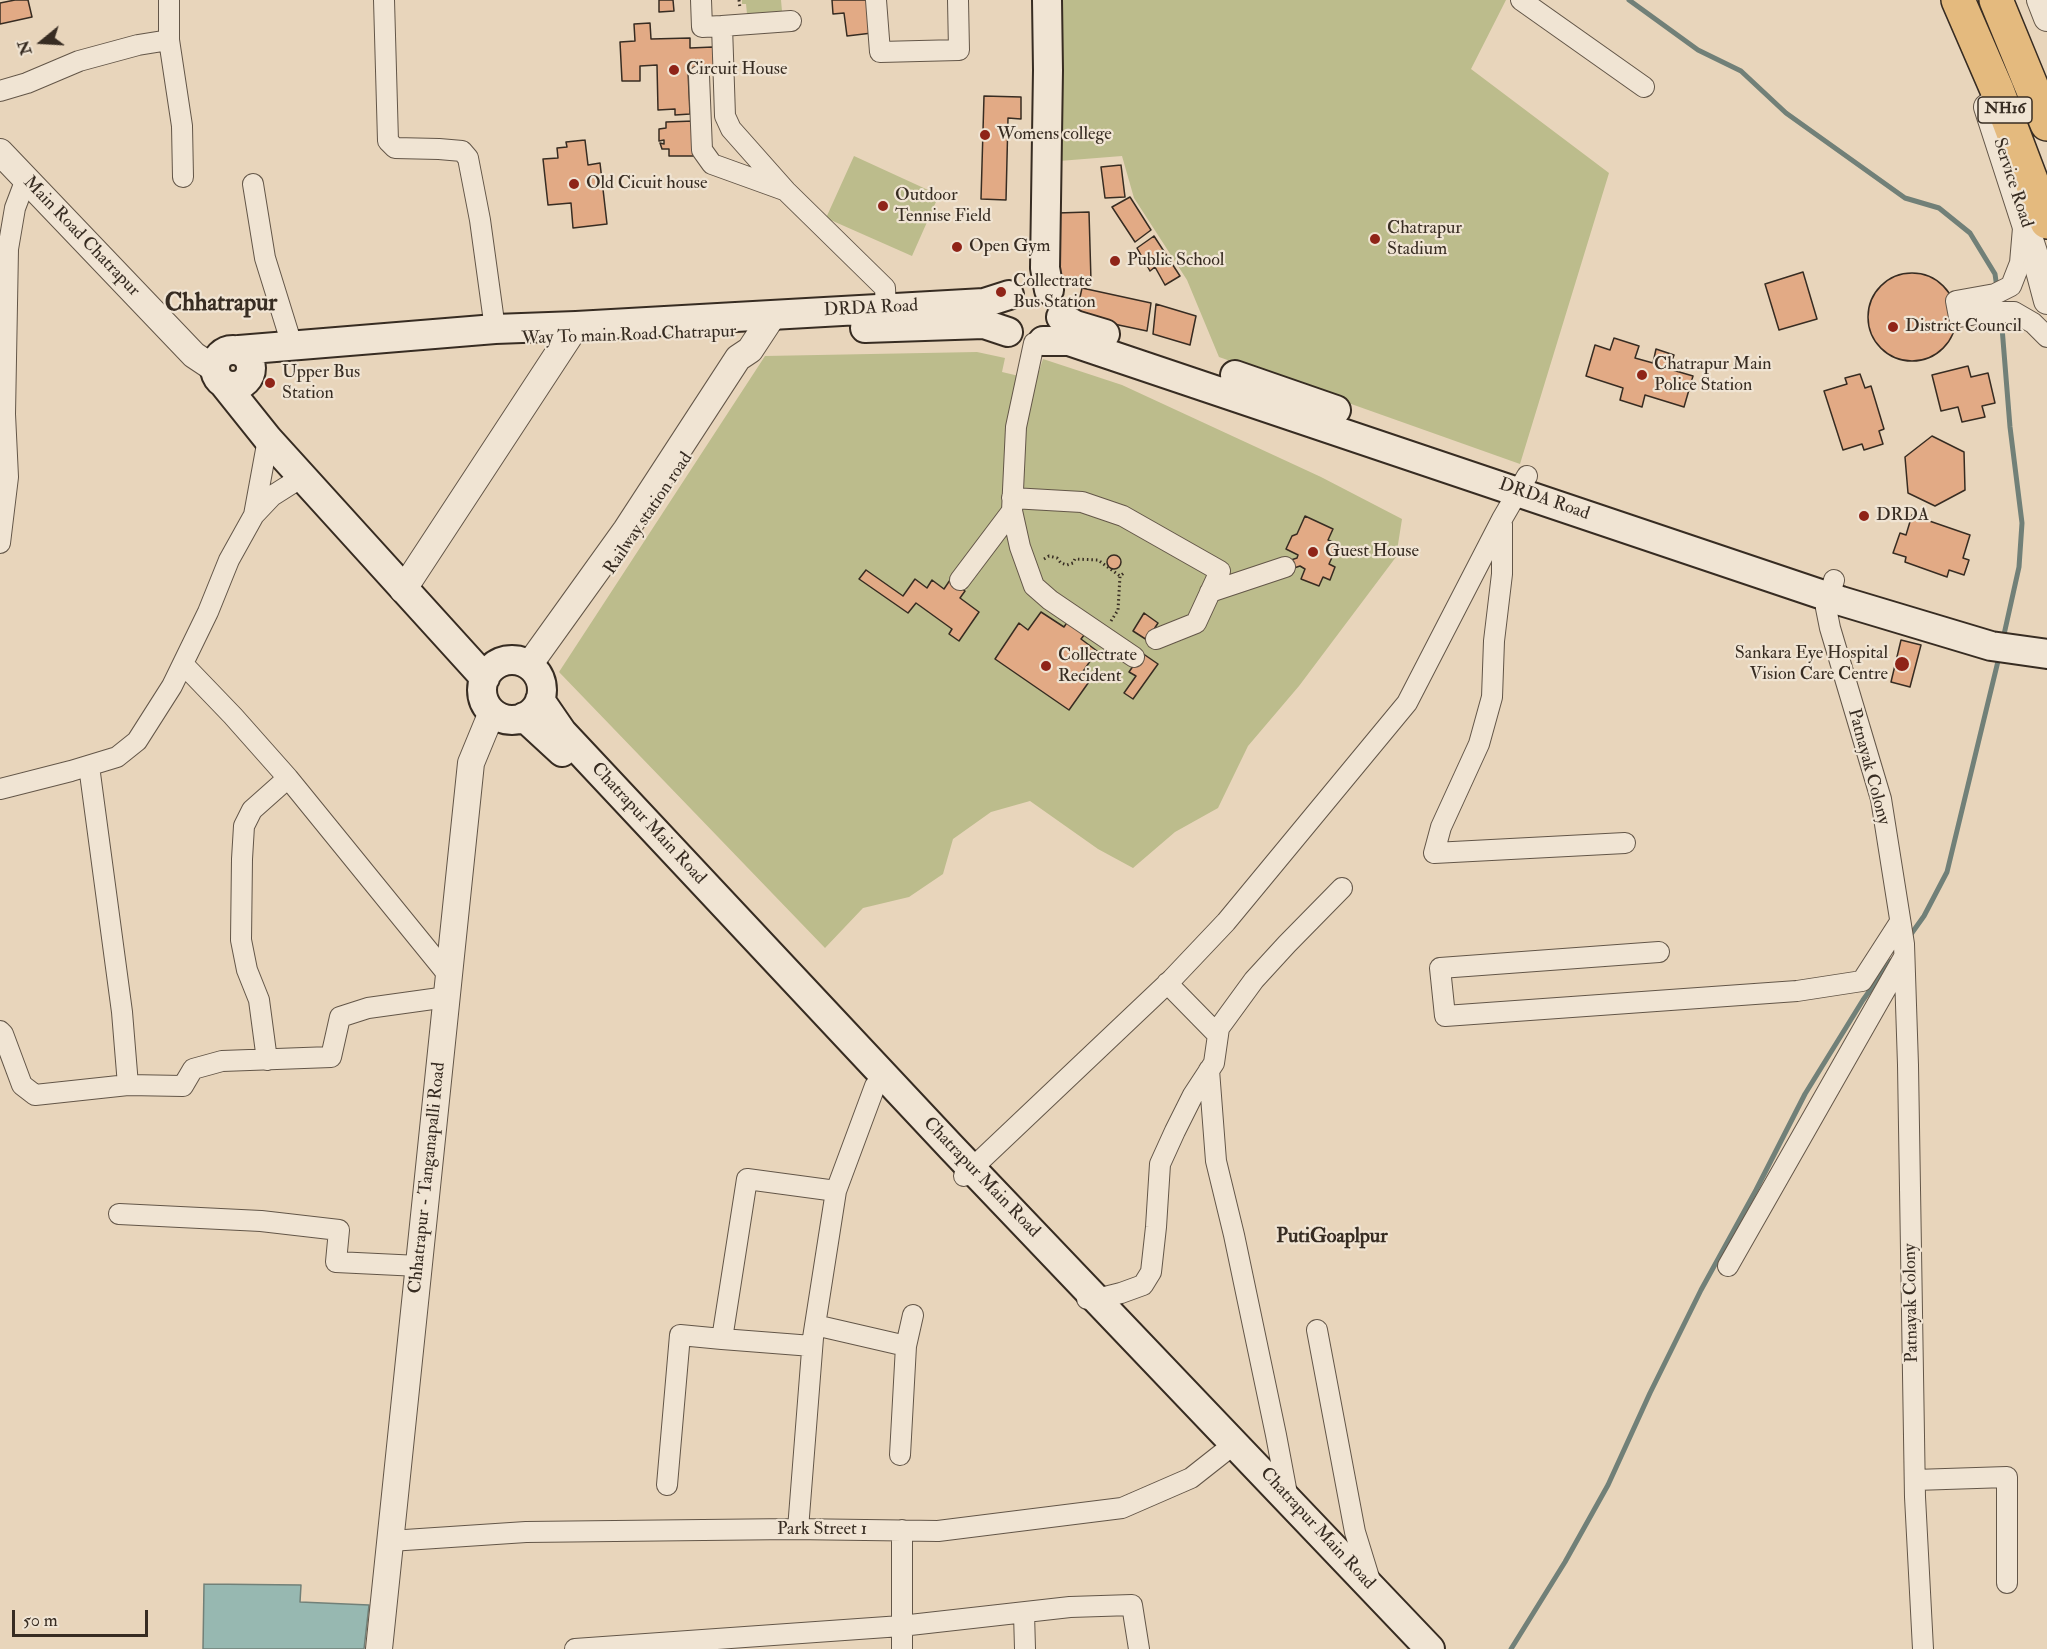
<!DOCTYPE html>
<style>
body{margin:0}
#map{position:relative;width:2047px;height:1649px;overflow:hidden;background:#e8d5bb;font-family:"IM FELL Double Pica",serif}
canvas{display:block}
.north{position:absolute;left:12px;top:12px;width:60px;height:60px;-webkit-text-stroke:4px #f0e4d3;paint-order:stroke;rotate:252deg;font-size:16px;font-weight:700;line-height:24px;text-align:center;color:#372c22}
.north::after{content:'';display:block;margin:auto;width:21px;height:27px;background:#372c22;clip-path:polygon(50% 0,100% 100%,50% 72%,0 100%)}
.scale{position:absolute;left:12px;top:1610px;width:136px;height:27px;box-sizing:border-box;border:3px solid #372c22;border-top:0;padding-left:8px;font-size:18px;line-height:21px;white-space:nowrap;color:#372c22;-webkit-text-stroke:4px #f0e4d3;paint-order:stroke}
</style>
<div id="map">
<canvas width="2047" height="1649"></canvas>
<div class="north">N</div>
<div class="scale">50 m</div>
</div>
<script>
const c = document.querySelector('canvas').getContext('2d');
c.lineJoin = 'round';
function paint(path, color) { c.fillStyle = color; c.fill(path, 'evenodd'); }
const toPath = rows => new Path2D(rows.map(r => 'M' + r).join(''));
function trace(path, color, width, dash) { c.strokeStyle = color; c.lineWidth = width; c.lineCap = dash ? 'butt' : 'round'; c.setLineDash(dash || []); c.stroke(path); }
function label(font, color, halo, rows, align = 'center') {
  c.font = font + ' "IM FELL Double Pica",serif'; c.lineWidth = 4.5; c.setLineDash([]); c.textBaseline = 'middle'; c.strokeStyle = halo; c.fillStyle = color; for (const [text, x, y, turn = 0] of rows) {
    c.save(); c.translate(x, y); c.rotate((+turn || 0) * Math.PI / 180); c.textAlign = isNaN(turn) ? turn : align; if (halo) c.strokeText(text, 0, 0); c.fillText(text, 0, 0); c.restore();
  }
}
paint(toPath([
 [742,0,781,0,782,11,747,14,746,4,742,4],
 [1051,0,1506,0,1471,69,1609,173,1520,464,1219,357,1187,280,1134,198,1122,156,1059,161],
 [854,156,939,195,912,256,826,218],
 [977,352,1005,358,1002,372,1036,380,1043,359,1122,385,1321,477,1402,519,1396,557,1299,686,1248,746,1218,808,1175,832,1133,868,1098,849,1030,801,991,812,953,839,943,874,909,897,863,908,825,948,559,672,765,356]
]), '#bcbc8c');
const water = toPath([
 [204,1584,301,1585,300,1602,369,1605,364,1649,203,1649,204,1584]
]);
paint(water, '#97b8b1');
trace(water, '#718078', 1.5);
trace(toPath([
 [1629,0,1698,50,1741,71,1786,113,1905,198,1939,208,1970,233,1995,274,1997,288],
 [2001,315,2010,427,2022,523,2019,567,2003,639],
 [1909,937,1924,916,1947,872,1999,657],
 [1511,1649,1565,1562,1608,1485,1650,1393,1701,1290,1756,1190,1805,1094,1863,1000,1891,961]
]), '#718078', 5);
const building = toPath([
 [15,0,28,0,32,17,0,24,0,3,15,0],
 [659,0,673,0,674,11,659,12,659,0],
 [832,0,868,0,872,33,847,36,844,13,833,14,832,0],
 [650,23,651,39,690,38,690,48,713,47,714,68,692,69,688,71,690,114,675,115,675,109,658,110,657,65,640,66,640,81,622,81,620,42,635,41,634,24,650,23],
 [984,96,1021,97,1021,119,1008,118,1006,200,981,199,984,96],
 [694,121,695,156,669,156,669,149,662,149,660,143,664,144,664,140,659,141,659,129,666,128,666,122,694,121],
 [585,140,588,165,600,163,607,224,573,228,571,203,548,205,543,159,558,158,557,148,567,147,566,142,585,140],
 [1121,165,1125,197,1105,198,1101,167,1121,165],
 [1130,197,1151,230,1135,242,1112,207,1130,197],
 [1089,212,1091,281,1060,282,1057,213,1089,212],
 [1154,236,1180,276,1165,285,1155,267,1150,271,1137,248,1154,236],
 [1803,272,1817,319,1779,330,1765,284,1803,272],
 '1868 317a44 44 0 1 1 88 0a44 44 0 1 1-88 0Z',
 [1082,288,1151,303,1147,331,1076,316,1082,288],
 [1156,304,1196,316,1190,345,1153,334,1156,304],
 [1614,338,1639,346,1635,358,1653,363,1656,349,1674,355,1669,369,1693,376,1684,407,1645,395,1642,407,1620,400,1623,388,1586,376,1595,345,1610,350,1614,338],
 [1968,366,1971,377,1988,373,1995,403,1982,406,1985,417,1962,422,1958,407,1941,411,1932,375,1968,366],
 [1860,374,1865,388,1871,386,1884,429,1879,431,1883,444,1864,450,1862,444,1843,450,1824,391,1847,384,1845,378,1860,374],
 [1932,436,1964,452,1965,490,1935,506,1908,493,1905,457,1932,436],
 [1912,515,1970,535,1963,558,1969,560,1964,575,1949,570,1947,577,1905,562,1906,557,1893,553,1900,533,1906,535,1912,515],
 [1305,516,1333,529,1328,540,1338,544,1329,564,1335,567,1330,580,1323,577,1319,586,1301,579,1305,569,1300,566,1291,569,1288,561,1297,558,1298,555,1286,549,1292,536,1297,534,1305,516],
 '1107 562a7 7 0 1 1 14 0a7 7 0 1 1-14 0Z',
 [866,570,903,596,915,579,927,588,932,580,944,589,950,580,965,591,960,598,979,612,959,641,949,634,952,629,916,603,908,613,859,579,866,570],
 [1041,612,1064,627,1070,618,1088,630,1081,639,1097,651,1082,673,1091,679,1069,710,995,659,1019,623,1028,630,1041,612],
 [1144,613,1158,623,1147,640,1133,631,1144,613],
 [1901,640,1921,645,1910,687,1891,682,1901,640],
 [1142,653,1158,664,1133,699,1124,693,1136,676,1129,672,1142,653]
]);
paint(building, '#e2aa85');
trace(building, '#372c22', 1.5);
const minor = toPath([
 [169,0,169,40,182,126,183,177],
 [384,0,388,141,395,148,439,149,462,151,468,158,480,220,495,329],
 [701,0,702,27,722,26,725,116,731,129,786,191,885,288,886,308],
 [876,0,880,52,959,50,958,0],
 [1521,0,1644,87],
 [722,26,791,21],
 [699,76,702,150,712,164,784,190],
 [0,91,27,83,79,61,138,45,169,40],
 [253,184,265,258,292,345],
 [2023,228,2020,263,2011,286,1995,294,1956,301,1959,317,1990,312,2014,312,2033,323,2047,337],
 [1034,343,1016,427,1012,511,1020,547,1034,586,1050,600,1134,657],
 [1012,498,1082,502,1123,516,1220,571,1196,623,1156,639],
 [254,515,268,439],
 [1502,524,1502,574,1494,641,1492,697,1479,744,1441,827,1434,853,1625,843],
 [0,543,8,477,5,414,8,249,15,208,26,179],
 [960,580,1012,511],
 [1834,580,1826,608,1830,628,1881,799,1904,944,1908,1065,1915,1497,1923,1649],
 [1210,592,1285,567],
 [183,664,233,716,288,778,449,976],
 [89,766,122,1012,128,1085],
 [0,789,71,771,117,757,137,741,172,686,208,612,229,560,254,515,272,496,302,477],
 [1659,952,1440,968,1445,1016,1797,991,1862,981,1900,922],
 [1167,983,1218,1035],
 [0,1031,3,1034,22,1085,35,1095,128,1085,183,1086,193,1069,222,1061,331,1057,340,1017,368,1008,447,997],
 [267,1060,259,1000,247,970,241,940,242,859,244,826,252,810,288,778],
 [1209,1070,1216,1161,1234,1235,1276,1435,1288,1499,1286,1500],
 [964,1176,1172,979,1226,922,1407,703,1502,519,1527,476],
 [119,1214,261,1221,339,1230,336,1262,419,1266],
 [1728,1266,1904,957],
 [1087,1299,1097,1299,1121,1293,1143,1285,1151,1272,1156,1227,1160,1164,1175,1131,1193,1095,1214,1063,1219,1028,1254,980,1287,944,1342,888],
 [815,1325,906,1346],
 [1317,1330,1355,1532,1371,1584],
 [722,1339,812,1346],
 [900,1455,906,1346,913,1315],
 [1915,1480,2007,1477,2007,1583],
 [667,1485,680,1335,722,1339,747,1179,836,1191],
 [798,1529,813,1338,836,1191,875,1086,884,1075],
 [390,1541,526,1532,792,1529,938,1531,1122,1508,1191,1478,1224,1452,1233,1441],
 [1024,1613,1025,1649],
 [575,1649,901,1626,1070,1607,1132,1605,1139,1649],
 [902,1649,902,1530]
]);
const tertiary = toPath([
 [2040,0,2047,18],
 [1987,107,2034,252,2047,301],
 [0,152,194,355,215,369],
 [403,590,576,326],
 [529,665,626,530,738,358,750,350,773,315],
 [379,1649,471,763,492,712]
]);
const secondary = toPath([
 [1047,0,1048,70,1045,268,1049,290],
 [1061,317,1075,325,1105,334],
 [865,328,984,324,1008,332],
 [1043,341,1069,341,1841,601,1991,646,2047,654],
 '215 368a18 18 0 1 1 36 0a18 18 0 1 1-36 0Z',
 [239,350,495,329,576,326,984,303,1009,295],
 [1235,375,1336,410],
 [224,384,268,439,485,678],
 '482 690a30 30 0 1 1 60 0a30 30 0 1 1-60 0Z',
 [540,700,562,732,951,1147,1430,1649],
 [524,717,562,752]
]);
const trunk = toPath([
 [1958,0,1997,90,2047,222],
 [1996,0,2047,124]
]);
trace(minor, '#635648', 22);
trace(tertiary, '#635648', 28);
trace(secondary, '#372c22', 32);
trace(trunk, '#372c22', 36);
trace(toPath([
 [739,0,740,8],
 [1044,559,1049,556,1057,558,1061,563,1067,565,1073,563,1075,559,1098,560,1120,576],
 [1111,621,1118,610,1120,576,1124,573]
]), '#372c22', 3, [1.5, 3]);
trace(minor, '#f0e4d3', 20);
trace(tertiary, '#f0e4d3', 26);
trace(secondary, '#f0e4d3', 28);
trace(trunk, '#e4ba7e', 33);
for (const [x, y, r, color] of [
 [674,70,6,"#8f2418"],
 [985,135,6,"#8f2418"],
 [574,184,6,"#8f2418"],
 [883,206,6,"#8f2418"],
 [1375,239,6,"#8f2418"],
 [957,247,6,"#8f2418"],
 [1115,261,6,"#8f2418"],
 [1001,292,6,"#8f2418"],
 [1893,327,6,"#8f2418"],
 [1642,375,6,"#8f2418"],
 [270,383,6,"#8f2418"],
 [1864,516,6,"#8f2418"],
 [1313,552,6,"#8f2418"],
 [1902,664,8,"#8f2418"],
 [1046,666,6,"#8f2418"]
]) { const dot = new Path2D(); dot.arc(x, y, r, 0, 2 * Math.PI); c.fillStyle = color; c.fill(dot); trace(dot, '#f0e4d3', 2); }
for (const [x, y, w] of [
 [2005,110,54]
]) { const box = new Path2D(); box.roundRect(x - w / 2, y - 13, w, 26, 4.5); c.fillStyle = '#f0e4d3'; c.fill(box); trace(box, '#372c22', 1.5); }
label('bold 16px', '#372c22', null, [
 ["NH16",2005,110]
]);
label('18px', '#372c22', '#f0e4d3', [
 ["Circuit House",686,70],
 ["Womens college",997,135],
 ["Old Cicuit house",586,184],
 ["Outdoor",895,196],
 ["Tennise Field",895,217],
 ["Chatrapur",1387,229],
 ["Stadium",1387,250],
 ["Open Gym",969,247],
 ["Public School",1127,261],
 ["Collectrate",1013,282],
 ["Bus Station",1013,303],
 ["District Council",1905,327],
 ["Chatrapur Main",1654,365],
 ["Police Station",1654,386],
 ["Upper Bus",282,373],
 ["Station",282,394],
 ["DRDA",1876,516],
 ["Guest House",1325,552],
 ["Sankara Eye Hospital",1888,654,"right"],
 ["Vision Care Centre",1888,675,"right"],
 ["Collectrate",1058,656],
 ["Recident",1058,677]
], 'left');
label('18px', '#372c22', '#f0e4d3', [
 ["Service Road",2012,183,72],
 ["Main Road Chatrapur",81,237,46],
 ["DRDA Road",871,309,-3],
 ["Way To main Road Chatrapur",629,336,-2],
 ["DRDA Road",1544,500,19],
 ["Railway station road",649,514,-56],
 ["Patnayak Colony",1868,767,75],
 ["Chatrapur Main Road",648,824,47],
 ["Chhatrapur - Tanganapalli Road",428,1178,-84],
 ["Chatrapur Main Road",981,1178,46],
 ["Patnayak Colony",1912,1303,-91],
 ["Chatrapur Main Road",1317,1529,47],
 ["Park Street 1",822,1530]
]);
label('bold 20px', '#372c22', '#f0e4d3', [
 ["PutiGoaplpur",1332,1238]
]);
label('bold 24px', '#372c22', '#f0e4d3', [
 ["Chhatrapur",221,305]
]);
</script>
